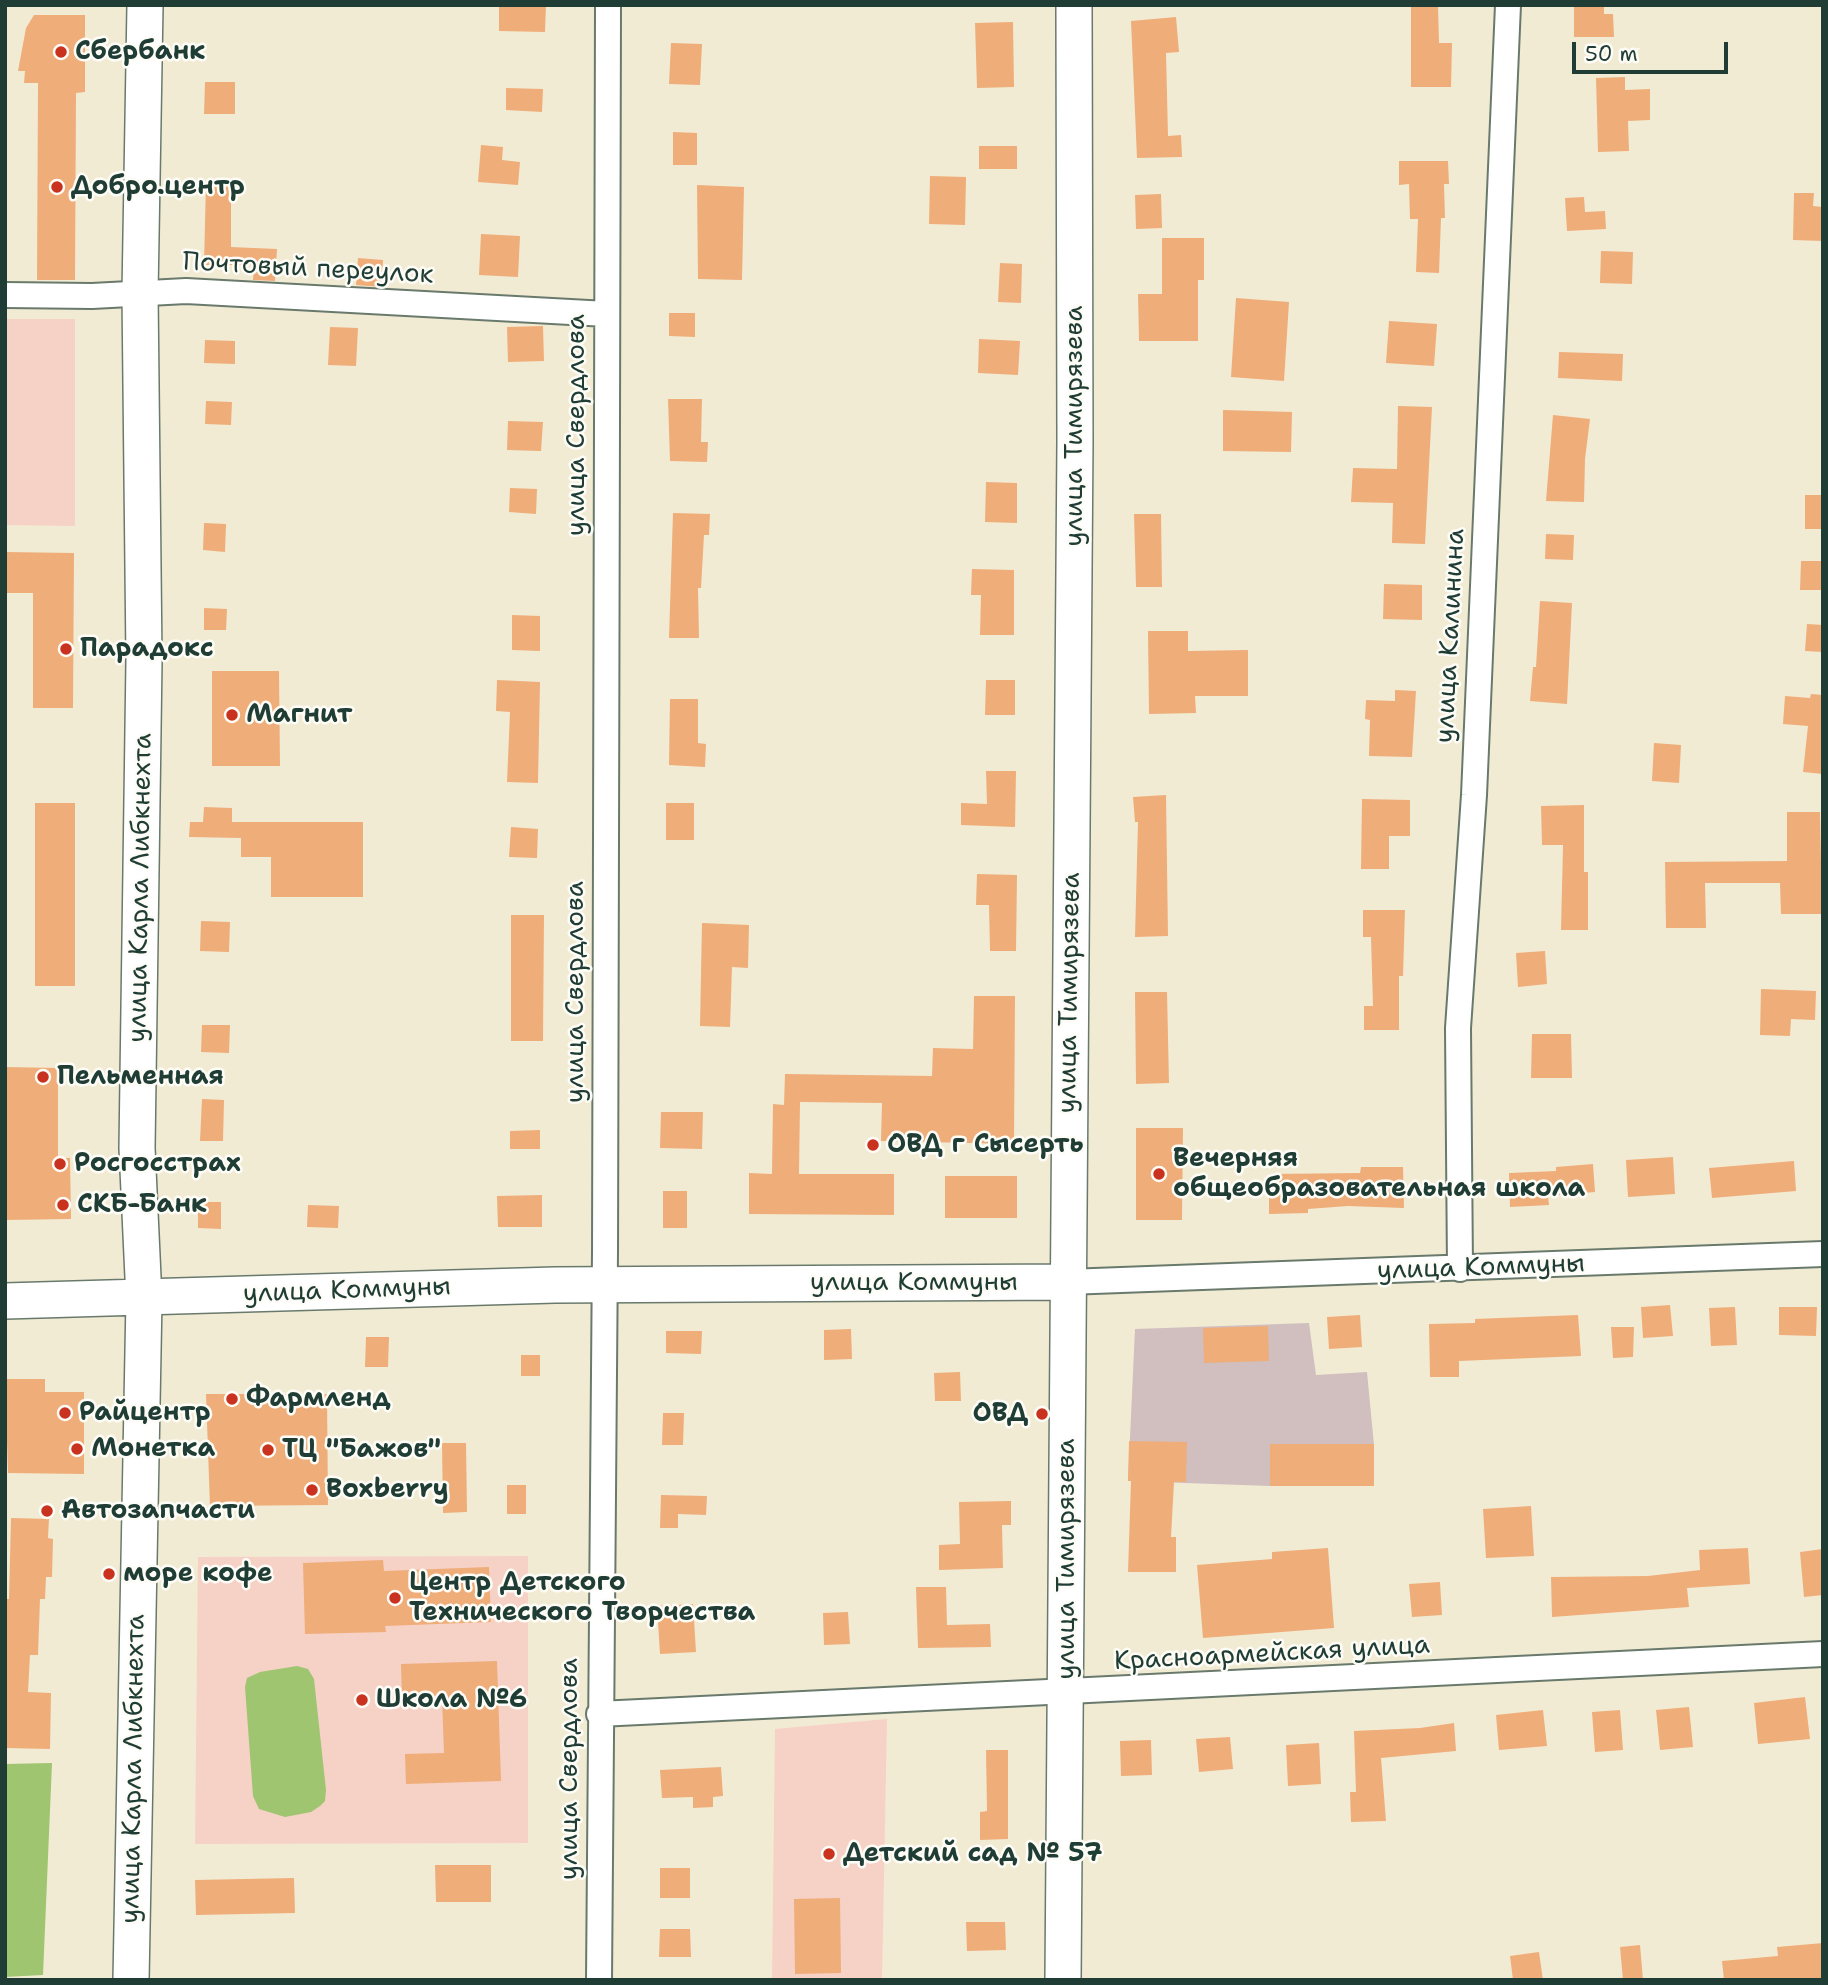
<!DOCTYPE html>
<meta charset="utf-8">
<style>
body{margin:0}
#map{position:relative;width:1828px;height:1985px;overflow:hidden;background:#f2ebd4;font-family:"Shantell Sans",sans-serif}
canvas{display:block}
.frame{position:absolute;inset:0;border:7px solid #1f3d34;pointer-events:none}
.scale{position:absolute;left:1572px;top:42px;width:156px;height:32px;box-sizing:border-box;border:4px solid #1f3d34;border-top:0;padding-left:9px;font-size:21px;line-height:24px;white-space:nowrap;color:#1f3d34;-webkit-text-stroke:5px #fdfcf7;paint-order:stroke}
</style>
<div id="map">
<canvas width="1828" height="1985"></canvas>
<div class="frame"></div>
<div class="scale">50 m</div>
</div>
<script>
const c = document.querySelector('canvas').getContext('2d');
c.lineJoin = 'round';
function paint(path, color) { c.fillStyle = color; c.fill(path, 'evenodd'); }
const toPath = rows => new Path2D(rows.map(r => 'M' + r).join(''));
function trace(path, color, width, dash) { c.strokeStyle = color; c.lineWidth = width; c.lineCap = dash ? 'butt' : 'round'; c.setLineDash(dash || []); c.stroke(path); }
function label(font, color, halo, rows, align = 'center') {
  c.font = font + ' "Shantell Sans",sans-serif'; c.lineWidth = 5; c.setLineDash([]); c.textBaseline = 'middle'; c.strokeStyle = halo; c.fillStyle = color; for (const [text, x, y, turn = 0] of rows) {
    c.save(); c.translate(x, y); c.rotate((+turn || 0) * Math.PI / 180); c.textAlign = isNaN(turn) ? turn : align; if (halo) c.strokeText(text, 0, 0); c.fillText(text, 0, 0); c.restore();
  }
}
paint(toPath([
 [5,319,75,319,75,526,5,525],
 [528,1556,528,1843,195,1844,198,1557],
 [887,1719,882,1980,772,1980,775,1729]
]), '#f6d1c5');
paint(toPath([
 [1309,1323,1316,1375,1367,1372,1374,1445,1270,1486,1128,1481,1135,1329]
]), '#d1bfbf');
paint(toPath([
 [297,1666,308,1669,314,1679,326,1790,325,1801,320,1806,311,1812,285,1817,259,1809,253,1796,245,1687,247,1678,260,1672],
 [52,1763,43,1975,5,1977,5,1764]
]), '#9fc570');
paint(toPath([
 [499,5,546,5,545,32,499,31],
 [1411,5,1438,5,1439,43,1452,43,1451,87,1411,87],
 [1574,5,1604,5,1604,14,1613,14,1614,37,1574,37],
 [34,15,85,15,85,92,76,93,75,280,37,280,38,83,24,83,25,71,18,71,26,28],
 [1176,17,1179,52,1166,53,1168,136,1181,135,1182,157,1137,158,1131,21],
 [1013,22,1014,87,977,88,975,23],
 [671,43,702,44,700,85,669,84],
 [1625,77,1625,90,1650,89,1650,120,1628,121,1629,151,1598,152,1596,78],
 [205,82,235,82,235,114,204,114],
 [506,88,543,89,542,112,506,110],
 [673,132,697,133,697,165,673,165],
 [481,145,503,147,502,160,520,162,518,185,478,182],
 [979,146,1017,146,1017,169,979,169],
 [1399,161,1448,161,1449,184,1444,184,1445,218,1441,218,1439,273,1416,272,1418,219,1410,219,1409,184,1399,185],
 [930,176,966,177,965,225,929,224],
 [206,182,231,182,231,247,277,249,275,281,253,280,254,265,204,265],
 [697,185,744,187,742,280,698,279],
 [1794,193,1814,193,1813,206,1823,207,1823,241,1793,240],
 [1161,194,1162,228,1136,229,1135,195],
 [1584,197,1585,212,1605,211,1606,229,1567,231,1565,198],
 [481,234,520,236,518,277,479,275],
 [1162,238,1204,238,1204,280,1198,280,1198,341,1139,341,1138,294,1162,294],
 [1601,251,1633,252,1632,284,1600,283],
 [358,258,383,260,381,287,356,285],
 [1000,263,1022,264,1021,303,998,302],
 [1236,298,1289,302,1284,381,1231,377],
 [669,313,695,313,695,337,669,336],
 [1389,321,1437,324,1434,366,1386,363],
 [543,326,544,361,508,362,507,327],
 [330,327,358,328,356,366,328,365],
 [979,339,1020,341,1018,375,978,373],
 [205,340,235,341,235,364,204,363],
 [1559,352,1623,354,1622,381,1558,378],
 [668,399,702,399,701,442,708,442,707,462,670,461],
 [206,401,232,402,231,425,205,424],
 [1398,406,1432,407,1425,544,1392,543,1393,503,1351,502,1353,468,1397,469],
 [1223,410,1292,412,1291,452,1223,451],
 [1553,415,1590,419,1585,459,1584,502,1546,501],
 [508,421,543,422,541,451,507,450],
 [986,482,1017,483,1017,523,985,522],
 [510,488,537,489,536,514,509,512],
 [1805,495,1823,495,1823,529,1805,529],
 [673,513,710,514,709,535,704,535,701,588,698,588,699,638,669,638],
 [1134,514,1161,514,1162,587,1136,587],
 [204,523,226,524,225,552,203,550],
 [1546,534,1574,535,1573,560,1545,559],
 [5,552,74,553,73,708,33,708,33,593,5,593],
 [1801,561,1823,561,1823,590,1800,590],
 [972,569,1014,570,1014,635,980,635,981,595,971,595],
 [1384,584,1422,585,1422,620,1383,619],
 [1540,601,1572,603,1567,704,1530,701,1533,667,1536,667],
 [204,608,227,609,226,630,204,630],
 [512,615,540,616,540,651,512,650],
 [1807,624,1823,625,1823,652,1805,651],
 [1148,631,1188,631,1188,651,1248,650,1248,696,1195,696,1196,713,1149,714],
 [212,671,279,671,280,766,212,766],
 [497,680,540,682,538,783,507,782,510,712,496,711],
 [986,680,1015,680,1015,715,985,715],
 [1395,690,1416,691,1412,757,1369,756,1370,720,1365,719,1366,700,1395,701],
 [1811,694,1823,695,1823,774,1803,772,1808,726,1783,724,1785,696,1810,698],
 [670,699,698,699,698,743,706,744,705,767,669,765],
 [1654,743,1681,745,1679,783,1652,781],
 [986,771,1016,771,1015,827,961,825,961,803,987,804],
 [1166,795,1168,936,1135,937,1138,822,1135,822,1133,797],
 [1362,799,1410,800,1410,836,1389,836,1389,869,1361,869],
 [35,803,75,803,75,986,35,986],
 [666,803,694,803,694,840,666,840],
 [1584,805,1584,872,1588,872,1588,930,1561,930,1563,845,1542,845,1541,806],
 [204,807,232,808,232,822,363,822,363,897,271,897,271,857,241,857,241,838,189,837,190,822,203,822],
 [1787,812,1820,812,1822,914,1781,914,1780,883,1705,883,1706,928,1666,928,1665,862,1787,861],
 [511,827,538,829,537,858,509,857],
 [977,874,1017,875,1016,951,990,951,989,905,976,905],
 [1363,910,1405,910,1403,976,1399,976,1399,1030,1364,1030,1364,1006,1373,1006,1371,937,1363,937],
 [511,915,544,915,543,1041,511,1041],
 [201,921,230,922,229,952,200,951],
 [702,923,749,925,748,968,732,967,730,1027,700,1026],
 [1545,951,1547,984,1518,987,1516,953],
 [1761,989,1816,991,1815,1020,1791,1019,1790,1036,1760,1035],
 [1135,992,1167,992,1169,1083,1136,1084],
 [974,996,1015,996,1014,1144,881,1141,882,1103,800,1102,799,1174,894,1174,894,1215,749,1214,749,1173,772,1174,773,1104,784,1105,785,1074,932,1076,933,1048,973,1049],
 [202,1025,230,1025,229,1053,201,1052],
 [1532,1034,1571,1034,1572,1078,1531,1078],
 [5,1067,58,1068,58,1158,70,1158,71,1219,5,1220],
 [202,1099,224,1100,223,1141,200,1141],
 [661,1112,703,1112,702,1149,660,1148],
 [1136,1128,1183,1128,1182,1220,1136,1220],
 [540,1130,540,1149,510,1149,510,1131],
 [1673,1157,1675,1194,1628,1197,1626,1160],
 [1794,1161,1796,1191,1712,1198,1709,1168],
 [1593,1164,1595,1192,1548,1196,1549,1205,1510,1207,1509,1173,1556,1171,1556,1167],
 [1361,1167,1403,1167,1404,1208,1348,1206,1308,1209,1308,1213,1269,1214,1269,1174,1360,1173],
 [945,1176,1017,1176,1017,1218,945,1218],
 [663,1191,687,1191,687,1228,663,1228],
 [542,1195,542,1227,498,1227,497,1196],
 [198,1202,221,1202,221,1229,198,1228],
 [308,1205,339,1206,338,1228,307,1227],
 [1670,1305,1673,1336,1643,1338,1641,1307],
 [1735,1307,1737,1345,1711,1346,1709,1308],
 [1779,1307,1817,1307,1816,1336,1779,1335],
 [1360,1315,1362,1347,1329,1349,1327,1317],
 [1578,1315,1581,1356,1459,1361,1459,1377,1430,1377,1429,1324,1475,1323,1475,1319],
 [1268,1326,1269,1361,1204,1363,1203,1328],
 [1611,1327,1634,1327,1633,1357,1613,1358],
 [851,1329,852,1359,824,1360,824,1330],
 [666,1331,702,1331,701,1354,666,1353],
 [366,1337,389,1337,388,1367,365,1367],
 [521,1355,540,1355,540,1376,521,1376],
 [960,1372,961,1401,935,1401,934,1373],
 [5,1379,45,1379,45,1392,84,1392,84,1474,8,1473],
 [206,1394,327,1394,328,1505,210,1506],
 [663,1413,684,1413,683,1445,662,1445],
 [1129,1441,1187,1442,1186,1482,1174,1482,1171,1537,1176,1537,1176,1572,1128,1572,1131,1481,1128,1481],
 [442,1443,466,1443,467,1512,443,1513],
 [1270,1444,1374,1444,1374,1486,1270,1486],
 [507,1485,526,1485,526,1514,507,1514],
 [661,1495,707,1496,706,1515,678,1514,678,1528,660,1528],
 [1011,1501,1011,1525,1002,1525,1003,1568,939,1570,939,1545,960,1544,959,1502],
 [1531,1506,1534,1556,1486,1558,1483,1509],
 [11,1518,49,1519,48,1538,53,1539,52,1577,46,1577,45,1599,40,1599,38,1655,30,1655,28,1692,51,1693,50,1749,5,1748,5,1599,9,1599],
 [1328,1548,1334,1628,1203,1638,1197,1565,1272,1559,1272,1552],
 [1748,1548,1750,1584,1687,1588,1689,1607,1552,1617,1551,1577,1648,1576,1700,1570,1699,1550],
 [1823,1549,1823,1595,1804,1597,1800,1552],
 [383,1560,384,1571,489,1567,491,1622,385,1626,386,1632,305,1634,303,1563],
 [1440,1582,1442,1615,1412,1617,1409,1584],
 [916,1587,946,1587,947,1625,990,1624,991,1647,918,1648],
 [693,1604,696,1652,660,1654,657,1606],
 [848,1612,850,1644,824,1645,823,1613],
 [497,1661,501,1781,406,1784,405,1754,444,1753,442,1698,402,1699,401,1664],
 [1805,1697,1810,1739,1758,1744,1754,1703],
 [1689,1707,1693,1747,1660,1750,1656,1710],
 [1543,1710,1547,1746,1499,1750,1496,1715],
 [1620,1710,1623,1750,1595,1752,1592,1712],
 [1454,1723,1456,1751,1381,1758,1386,1821,1351,1822,1350,1792,1356,1792,1354,1731,1420,1728],
 [1230,1737,1233,1769,1199,1772,1196,1739],
 [1151,1740,1152,1775,1121,1776,1120,1741],
 [1319,1743,1321,1784,1288,1786,1286,1745],
 [986,1750,1008,1750,1008,1839,980,1840,980,1812,987,1811],
 [721,1767,723,1796,713,1797,713,1807,693,1808,693,1797,662,1798,660,1770],
 [435,1865,491,1865,491,1902,436,1902],
 [660,1868,690,1868,690,1898,660,1898],
 [294,1878,295,1913,196,1915,195,1880],
 [840,1898,841,1973,795,1974,794,1899],
 [966,1922,1005,1922,1006,1950,967,1951],
 [660,1929,690,1929,691,1957,659,1957],
 [1823,1943,1823,1980,1724,1980,1722,1961,1778,1956,1777,1947],
 [1640,1945,1643,1980,1623,1980,1620,1947],
 [1539,1952,1543,1980,1513,1980,1510,1956]
]), '#efad79');
const street = toPath([
 [5,295,92,296,186,291,607,314],
 [1460,1269,1458,1028,1474,795,1508,5],
 [1067,1282,1823,1254],
 [599,1714,1823,1654],
 [599,1980,605,1251,608,5]
]);
const secondary = toPath([
 [5,1301,555,1285,1067,1282],
 [131,1980,144,1299,137,1148,144,660,140,293,145,5],
 [1063,1980,1075,441,1074,5]
]);
trace(street, '#697a6c', 28);
trace(secondary, '#697a6c', 38);
trace(street, '#fff', 24);
trace(secondary, '#fff', 35);
for (const [x, y, r, color] of [
 [61,52,7,"#c8321e"],
 [57,187,7,"#c8321e"],
 [66,649,7,"#c8321e"],
 [232,715,7,"#c8321e"],
 [43,1077,7,"#c8321e"],
 [873,1145,7,"#c8321e"],
 [60,1164,7,"#c8321e"],
 [1159,1174,7,"#c8321e"],
 [63,1205,7,"#c8321e"],
 [232,1399,7,"#c8321e"],
 [65,1413,7,"#c8321e"],
 [1042,1414,7,"#c8321e"],
 [77,1449,7,"#c8321e"],
 [268,1450,7,"#c8321e"],
 [312,1490,7,"#c8321e"],
 [47,1511,7,"#c8321e"],
 [109,1574,7,"#c8321e"],
 [395,1598,7,"#c8321e"],
 [362,1700,7,"#c8321e"],
 [829,1854,7,"#c8321e"]
]) { const dot = new Path2D(); dot.arc(x, y, r, 0, 2 * Math.PI); c.fillStyle = color; c.fill(dot); trace(dot, '#fdfcf7', 2.5); }
label('bold 26px', '#1f3d34', '#fdfcf7', [
 ["Сбербанк",75,52],
 ["Добро.центр",71,187],
 ["Парадокс",80,649],
 ["Магнит",246,715],
 ["Пельменная",57,1077],
 ["ОВД г Сысерть",887,1145],
 ["Вечерняя",1173,1159],
 ["общеобразовательная школа",1173,1189],
 ["Росгосстрах",74,1164],
 ["СКБ-Банк",77,1205],
 ["Фармленд",246,1399],
 ["Райцентр",79,1413],
 ["ОВД",1028,1414,"right"],
 ["Монетка",91,1449],
 ["ТЦ \"Бажов\"",282,1450],
 ["Boxberry",326,1490],
 ["Автозапчасти",61,1511],
 ["море кофе",123,1574],
 ["Центр Детского",409,1583],
 ["Технического Творчества",409,1613],
 ["Школа №6",376,1700],
 ["Детский сад № 57",843,1854]
], 'left');
label('26px', '#1f3d34', '#fdfcf7', [
 ["Почтовый переулок",308,269,3],
 ["улица Свердлова",577,425,-90],
 ["улица Тимирязева",1075,426,-90],
 ["улица Калинина",1451,636,-87],
 ["улица Карла Либкнехта",141,888,-89],
 ["улица Свердлова",576,992,-90],
 ["улица Тимирязева",1070,993,-89],
 ["улица Коммуны",1481,1268,-2],
 ["улица Коммуны",914,1283],
 ["улица Коммуны",347,1291,-2],
 ["улица Тимирязева",1067,1559,-90],
 ["Красноармейская улица",1272,1654,-3],
 ["улица Карла Либкнехта",134,1769,-89],
 ["улица Свердлова",570,1769,-90]
]);
</script>
